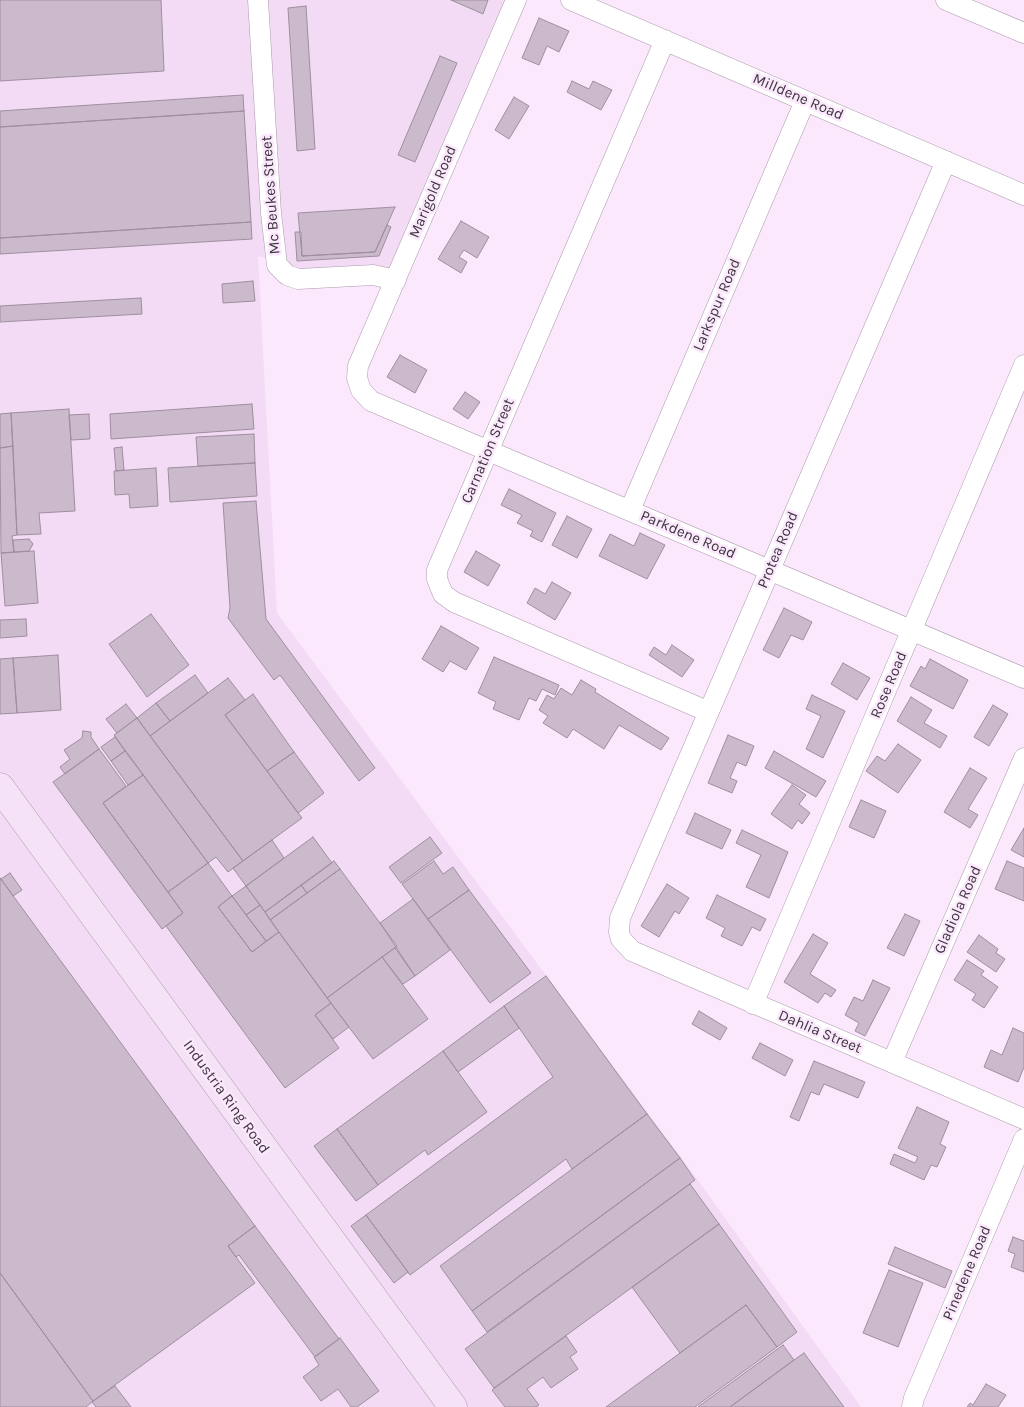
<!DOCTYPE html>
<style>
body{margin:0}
canvas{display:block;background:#fbe8fc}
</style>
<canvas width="1024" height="1407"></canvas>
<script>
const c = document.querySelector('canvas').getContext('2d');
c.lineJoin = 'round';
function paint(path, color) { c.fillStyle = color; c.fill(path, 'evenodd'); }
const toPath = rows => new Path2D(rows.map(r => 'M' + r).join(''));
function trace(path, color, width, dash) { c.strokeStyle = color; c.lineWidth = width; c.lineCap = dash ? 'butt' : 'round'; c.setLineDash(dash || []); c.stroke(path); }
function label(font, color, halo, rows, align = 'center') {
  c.font = font + ' Karla,sans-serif'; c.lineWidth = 5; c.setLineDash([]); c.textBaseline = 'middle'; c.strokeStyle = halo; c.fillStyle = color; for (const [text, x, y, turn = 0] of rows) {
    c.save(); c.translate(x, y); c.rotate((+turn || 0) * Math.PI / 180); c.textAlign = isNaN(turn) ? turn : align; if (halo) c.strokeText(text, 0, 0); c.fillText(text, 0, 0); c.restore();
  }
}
paint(toPath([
 [0,0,517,0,396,281,298,280,274,257,258,257,277,613,697,1179,861,1407,0,1407]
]), '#f4dbf5');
const building = toPath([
 [0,0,161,0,164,71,0,81,0,0],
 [451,0,488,0,483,14,451,0],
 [306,6,315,149,297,151,288,8,306,6],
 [539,18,569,31,559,52,547,46,539,65,522,58,539,18],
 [440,56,457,63,415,162,398,155,440,56],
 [572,81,589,89,593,81,612,90,601,110,567,92,572,81],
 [243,95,244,111,0,127,0,111,243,95],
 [514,97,529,106,509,139,495,130,514,97],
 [244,111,251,222,0,238,0,127,244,111],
 [395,207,375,252,302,256,298,213,395,207],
 [461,221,489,237,477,258,464,250,459,257,467,262,461,273,438,259,461,221],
 [251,222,252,239,0,254,0,238,251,222],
 [387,225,391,227,379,256,297,261,295,232,301,232,302,256,375,252,387,225],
 [253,281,255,301,223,303,222,284,253,281],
 [141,298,142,314,0,322,0,306,141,298],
 [400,355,427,370,415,393,387,377,400,355],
 [465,392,480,402,468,419,453,409,465,392],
 [252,404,254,429,111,439,110,414,252,404],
 [69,409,75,511,39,513,41,534,17,535,11,413,69,409],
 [11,413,13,446,0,448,0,414,11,413],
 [89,414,90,439,71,440,69,415,89,414],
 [254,434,255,463,198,466,196,437,254,434],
 [13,446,17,535,12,536,14,552,1,553,0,448,13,446],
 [122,447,124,470,116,471,114,448,122,447],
 [255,463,257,496,170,502,168,468,255,463],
 [156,468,158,506,130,508,129,494,115,495,114,471,156,468],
 [509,489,556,513,542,542,530,536,533,531,517,523,522,515,501,505,509,489],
 [256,501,266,619,375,768,359,781,280,675,274,680,228,618,230,608,223,503,256,501],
 [567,516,592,529,577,558,552,545,567,516],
 [640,533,665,545,647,579,599,556,610,534,634,546,640,533],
 [29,539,33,544,29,551,14,552,13,540,29,539],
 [34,551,38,603,5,606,1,553,34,551],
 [476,551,500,565,488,586,464,572,476,551],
 [552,582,571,593,555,620,527,603,535,588,545,594,552,582],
 [784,608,812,622,803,640,791,635,779,658,763,650,784,608],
 [151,614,189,665,147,697,109,644,151,614],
 [26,619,27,636,0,638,0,620,26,619],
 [441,626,479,648,466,670,450,661,443,672,422,659,441,626],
 [672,645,694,660,682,677,649,655,654,647,666,655,672,645],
 [58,655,61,710,17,713,13,658,58,655],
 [494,657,559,685,555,695,542,689,536,701,529,698,519,720,493,709,496,702,478,693,494,657],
 [13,658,17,713,0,714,0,659,13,658],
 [930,659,968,680,953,709,910,686,921,666,925,669,930,659],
 [843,663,870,678,857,700,831,684,843,663],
 [195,675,208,693,170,721,156,703,195,675],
 [228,678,245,700,225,715,302,818,243,861,150,736,228,678],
 [581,680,596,689,595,692,669,738,661,750,619,725,604,749,573,729,567,738,543,723,548,716,539,710,547,695,554,699,561,688,572,695,581,680],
 [253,694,294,752,267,771,225,715,253,694],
 [812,695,845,711,823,758,806,749,821,716,806,709,812,695],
 [911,697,932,710,924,723,947,736,940,748,897,721,911,697],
 [156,703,170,721,150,736,137,718,156,703],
 [126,704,137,718,117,733,106,719,126,704],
 [993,705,1008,714,989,746,974,737,993,705],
 [137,718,243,861,228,872,216,857,208,863,114,735,137,718],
 [83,731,91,732,91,737,99,749,65,774,60,767,70,759,64,750,82,738,83,731],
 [728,735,754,746,746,766,737,762,730,778,737,781,732,793,708,783,728,735],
 [115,737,125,751,111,761,101,747,115,737],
 [898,744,921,760,898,793,866,771,877,756,885,761,898,744],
 [99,749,126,786,103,803,183,913,162,929,53,782,99,749],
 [125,751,143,775,128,785,111,761,125,751],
 [774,751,826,781,816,797,765,768,774,751],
 [294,752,324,793,298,813,267,771,294,752],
 [970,768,987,778,968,809,978,815,970,828,944,812,970,768],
 [143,775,208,863,168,892,103,803,143,775],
 [792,785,806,795,799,804,810,813,802,824,798,820,792,829,771,814,792,785],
 [861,800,886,811,874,838,849,827,861,800],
 [695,813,731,830,722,849,686,833,695,813],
 [1024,828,1024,857,1011,850,1024,828],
 [742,830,788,852,769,898,746,887,761,855,736,843,742,830],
 [313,837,332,863,265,912,246,886,313,837],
 [430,837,442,853,401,883,389,867,430,837],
 [272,840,284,858,246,886,233,868,272,840],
 [334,861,340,869,307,893,301,885,334,861],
 [434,861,443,874,453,867,469,890,428,919,402,884,434,861],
 [1007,861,1024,868,1024,901,995,889,1007,861],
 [208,863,232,896,218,907,252,952,279,932,331,1003,315,1015,339,1048,285,1088,166,926,183,913,168,892,208,863],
 [340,869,397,946,327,998,270,920,340,869],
 [10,873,22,890,13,896,1,879,10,873],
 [0,878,255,1226,228,1246,255,1283,93,1401,0,1273,0,878],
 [667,884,689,898,679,914,675,911,659,937,641,926,667,884],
 [301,885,307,893,270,920,265,912,301,885],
 [246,886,260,905,246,915,232,896,246,886],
 [469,890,531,973,490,1003,428,919,469,890],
 [717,895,766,919,760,931,752,927,742,946,721,936,725,928,706,918,717,895],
 [232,896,266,941,252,952,218,907,232,896],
 [413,899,450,950,415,976,380,923,413,899],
 [260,905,279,932,266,941,246,915,260,905],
 [905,914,920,921,904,956,887,948,905,914],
 [813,934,828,943,810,974,836,990,831,997,825,993,818,1003,784,982,813,934],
 [979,935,998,949,996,953,1005,959,996,972,967,952,979,935],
 [395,948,415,976,403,984,382,957,395,948],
 [382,957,428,1019,373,1059,327,998,382,957],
 [967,960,984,971,981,975,998,987,984,1008,972,1000,976,994,954,980,967,960],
 [546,976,647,1114,572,1169,566,1159,410,1275,366,1215,553,1077,504,1006,546,976],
 [873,980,890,988,865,1036,855,1031,859,1023,845,1015,854,997,863,1001,873,980],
 [331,1003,349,1027,333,1039,315,1015,331,1003],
 [504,1006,519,1028,458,1072,443,1051,504,1006],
 [699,1011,727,1028,720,1040,692,1024,699,1011],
 [1013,1028,1024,1033,1024,1067,1018,1082,984,1067,991,1050,1002,1055,1013,1028],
 [760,1043,793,1060,785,1076,752,1058,760,1043],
 [443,1051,487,1112,428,1155,425,1150,378,1185,337,1129,443,1051],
 [814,1061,865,1082,858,1098,824,1084,819,1095,811,1092,799,1121,790,1117,814,1061],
 [917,1107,949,1122,940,1144,946,1147,937,1167,931,1165,924,1180,890,1164,894,1154,915,1163,918,1157,898,1148,917,1107],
 [647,1114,680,1158,472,1311,440,1266,647,1114],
 [337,1129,378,1185,356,1201,314,1146,337,1129],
 [680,1158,695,1180,487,1332,472,1311,680,1158],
 [690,1184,719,1224,494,1388,465,1349,690,1184],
 [366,1215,408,1272,394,1283,351,1226,366,1215],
 [719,1224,797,1332,777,1347,746,1305,680,1353,632,1287,719,1224],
 [255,1226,339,1339,315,1357,239,1255,236,1257,228,1246,255,1226],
 [1013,1237,1024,1241,1024,1272,1011,1267,1015,1254,1008,1251,1013,1237],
 [895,1247,952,1271,945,1288,888,1264,895,1247],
 [889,1270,923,1283,898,1347,863,1333,889,1270],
 [0,1273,93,1401,86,1407,0,1407,0,1273],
 [746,1305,777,1347,695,1407,606,1407,746,1305],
 [566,1336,577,1352,570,1357,578,1369,551,1388,543,1377,527,1389,539,1405,536,1407,505,1407,492,1390,566,1336],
 [340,1338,379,1391,357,1407,351,1407,338,1389,321,1401,303,1377,319,1365,314,1357,340,1338],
 [783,1345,794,1360,730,1407,698,1407,783,1345],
 [804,1353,844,1407,730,1407,794,1360,804,1353],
 [986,1384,1006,1395,998,1407,967,1407,970,1403,973,1405,986,1384],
 [115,1386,131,1407,96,1407,92,1402,115,1386]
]);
paint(building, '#cbb9cc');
trace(building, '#9f8ea0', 1);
const street = toPath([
 [258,0,271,213,277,265,287,275,298,279,373,275,396,280],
 [516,0,358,366,357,378,361,390,371,401,1024,678],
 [571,0,1024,195],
 [946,0,1024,33],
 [665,40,437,570,437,579,443,594,454,602,709,712],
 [946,161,620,918,619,932,621,939,632,951,1024,1119],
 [630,510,805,101],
 [753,1004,1024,365],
 [892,1062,1024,758],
 [912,1407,914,1398,1024,1139]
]);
const secondary = toPath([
 [0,787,453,1407]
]);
trace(street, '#ab9aac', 21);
trace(secondary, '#ab9aac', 29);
trace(street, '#fff', 20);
trace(secondary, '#f5e2f7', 28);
label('15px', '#3c353d', '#fbe8fc', [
 ["Milldene Road",798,97,23],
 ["Marigold Road",433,192,-67],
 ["Mc Beukes Street",271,195,-94],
 ["Larkspur Road",717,305,-67],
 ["Carnation Street",488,451,-67],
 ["Parkdene Road",688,535,23],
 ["Protea Road",778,550,-67],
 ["Rose Road",889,685,-67],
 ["Gladiola Road",958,910,-66],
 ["Dahlia Street",820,1032,23],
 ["Industria Ring Road",226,1097,54],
 ["Pinedene Road",967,1273,-67]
]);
</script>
